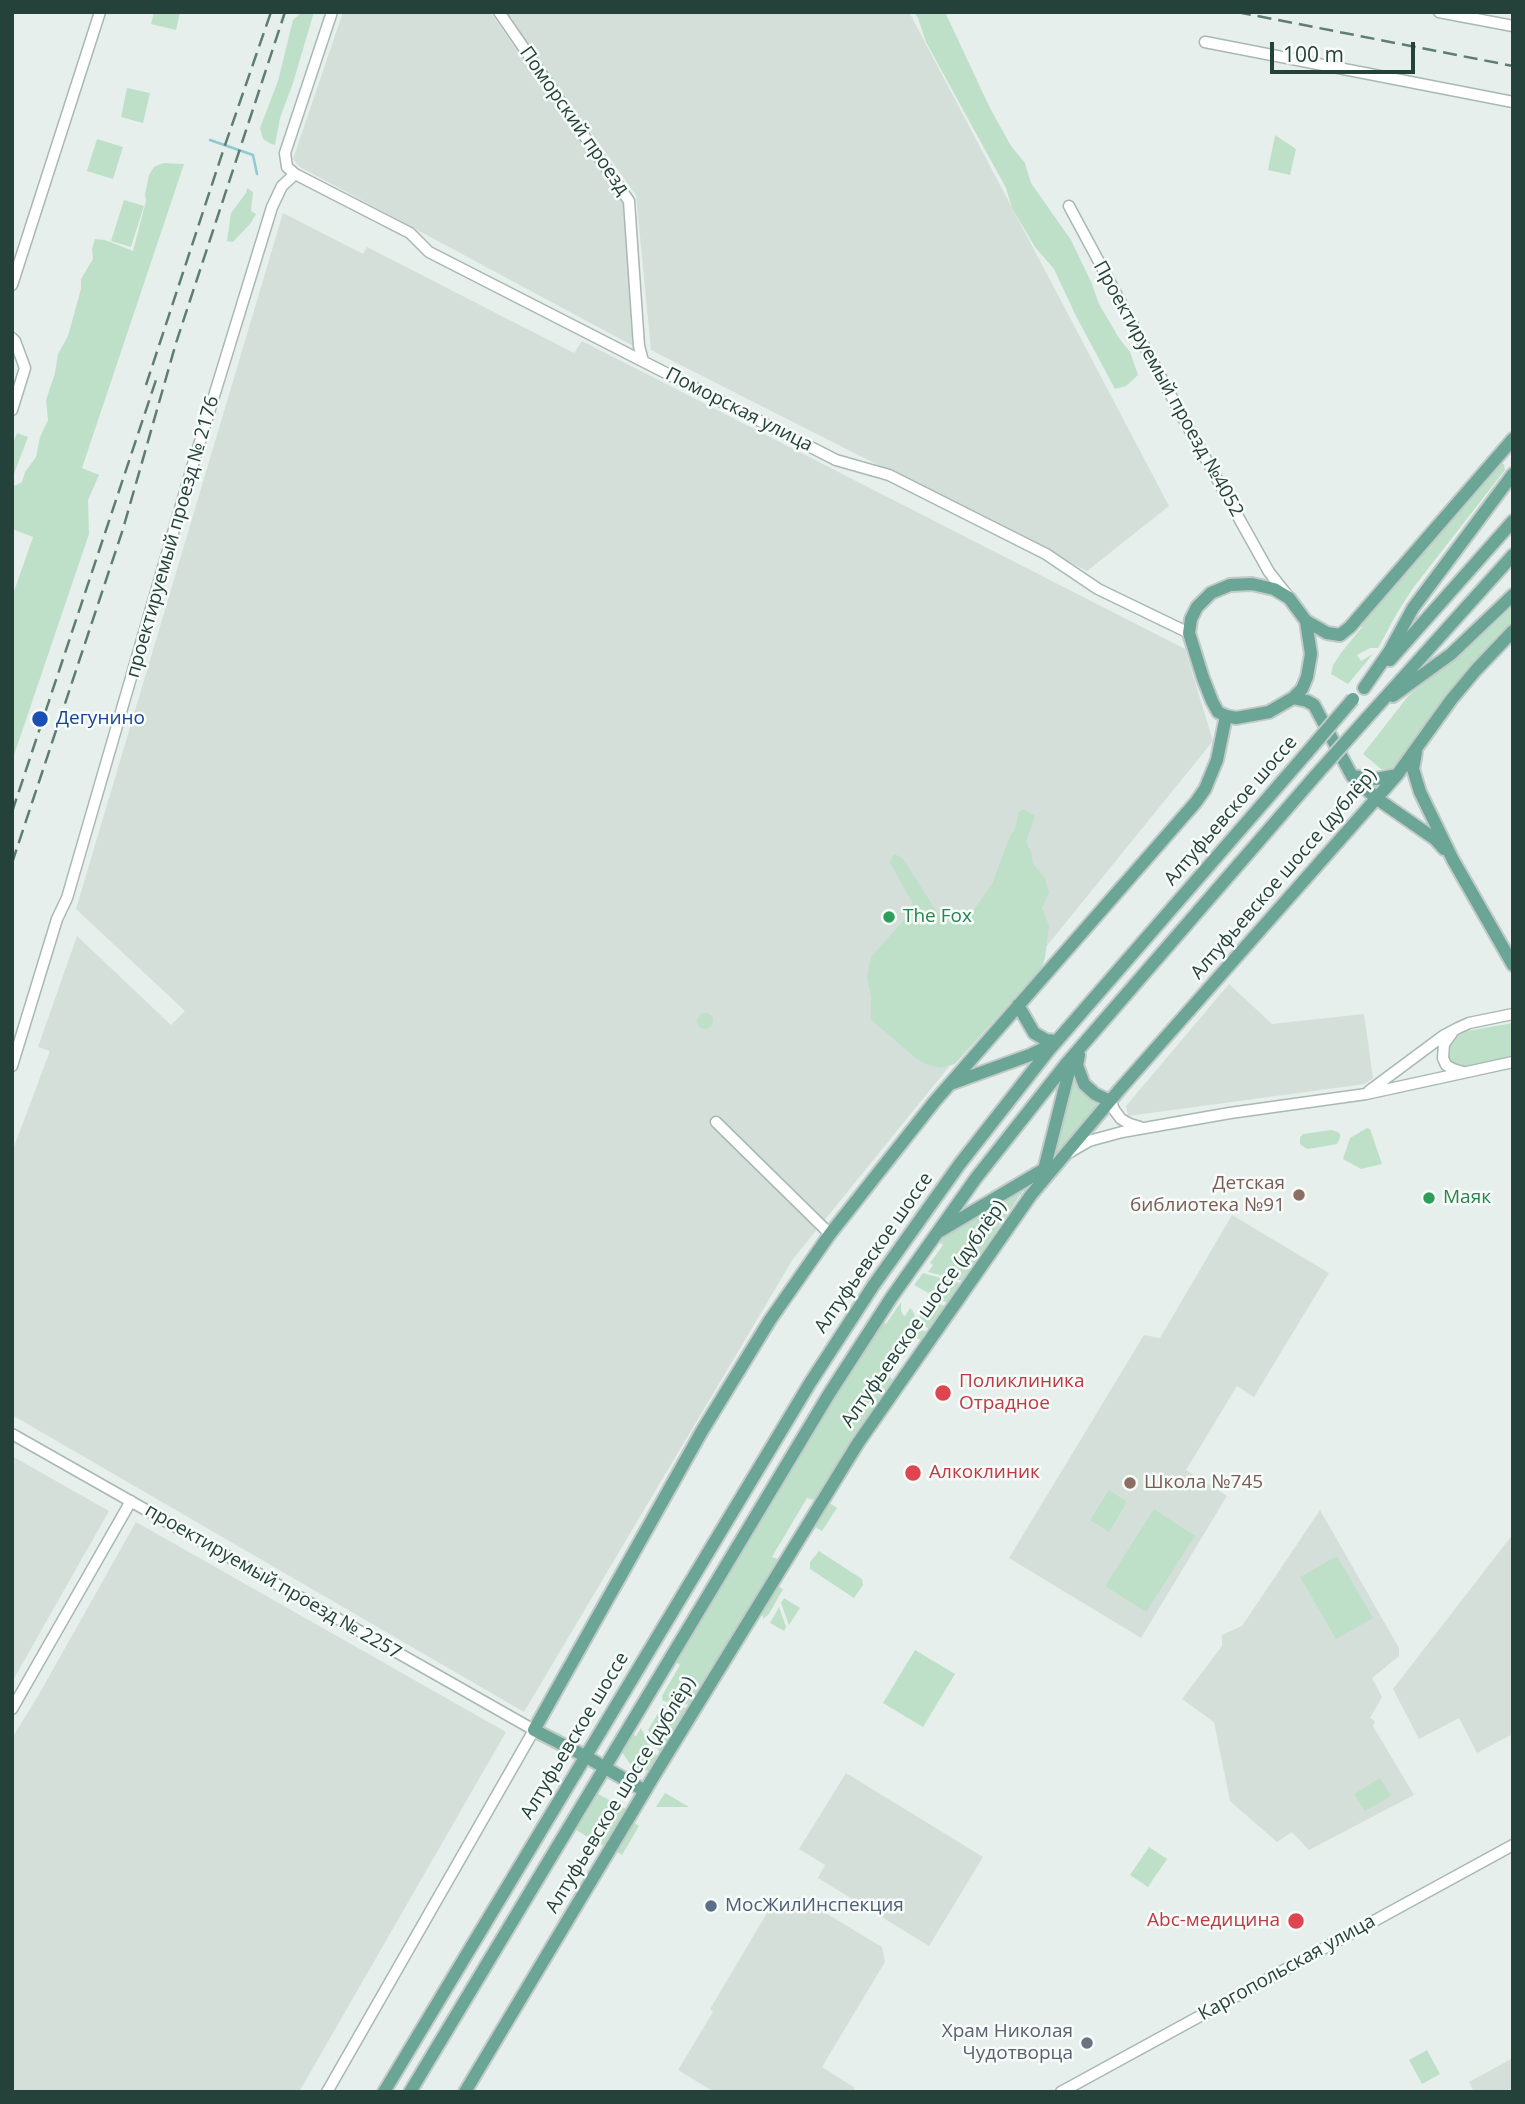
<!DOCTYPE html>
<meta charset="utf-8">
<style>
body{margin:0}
#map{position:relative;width:1525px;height:2104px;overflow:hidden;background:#e6efeb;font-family:"Open Sans",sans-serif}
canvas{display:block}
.frame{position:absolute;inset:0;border:14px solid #24423a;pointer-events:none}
.scale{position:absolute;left:1270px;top:42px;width:145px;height:32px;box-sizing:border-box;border:4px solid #24423a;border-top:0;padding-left:9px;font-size:21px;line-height:24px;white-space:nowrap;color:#24423a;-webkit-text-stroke:5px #f7fbf9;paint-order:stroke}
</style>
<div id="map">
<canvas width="1525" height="2104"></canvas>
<div class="frame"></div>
<div class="scale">100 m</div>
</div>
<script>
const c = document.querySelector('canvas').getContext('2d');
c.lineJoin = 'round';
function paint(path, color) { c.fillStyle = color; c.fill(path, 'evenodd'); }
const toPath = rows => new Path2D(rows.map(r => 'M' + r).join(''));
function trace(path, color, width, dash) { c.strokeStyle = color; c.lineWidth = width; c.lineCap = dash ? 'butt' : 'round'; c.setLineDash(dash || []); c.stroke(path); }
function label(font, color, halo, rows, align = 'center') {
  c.font = font + ' "Open Sans",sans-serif'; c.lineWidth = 5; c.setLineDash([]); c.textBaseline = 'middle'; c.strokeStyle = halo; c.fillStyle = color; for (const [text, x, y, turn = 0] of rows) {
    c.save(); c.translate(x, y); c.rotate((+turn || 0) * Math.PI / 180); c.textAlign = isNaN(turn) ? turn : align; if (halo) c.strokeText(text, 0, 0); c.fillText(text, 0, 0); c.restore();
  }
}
paint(toPath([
 [343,12,490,12,627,206,637,348,300,167,293,159],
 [505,12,909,12,1169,506,1087,571,651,350,636,195],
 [283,213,363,254,367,247,574,353,582,341,1185,649,1213,741,793,1259,524,1712,12,1415,12,1152,50,1051,38,1047,77,936,171,1025,185,1011,76,909],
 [1229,984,1272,1024,1364,1014,1373,1078,1365,1084,1128,1116,1126,1106],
 [1232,1215,1329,1273,1254,1397,1237,1386,1186,1470,1227,1496,1141,1638,1009,1558,1144,1335,1160,1338],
 [12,1456,109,1511,12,1682],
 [1320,1510,1399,1648,1399,1656,1372,1678,1382,1697,1370,1718,1375,1721,1373,1726,1414,1795,1309,1850,1292,1832,1277,1842,1230,1801,1214,1722,1182,1699,1222,1646,1222,1635,1242,1626],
 [136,1522,506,1732,299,2092,12,2092,12,1738,38,1696],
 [1513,1534,1513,1734,1477,1753,1459,1718,1419,1739,1393,1689],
 [846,1773,983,1857,929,1946,818,1878,825,1865,799,1849],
 [799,1897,882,1947,885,1962,822,2067,855,2088,852,2092,714,2092,678,2070,713,2012,710,2009,773,1903],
 [1513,2058,1513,2092,1474,2092,1469,2082]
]), '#d4dfda');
paint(toPath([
 [154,12,180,12,176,30,151,24],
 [302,12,314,12,293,83,280,118,275,145,271,144,263,139,260,128,278,81,293,20],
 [914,12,945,12,990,108,1011,146,1025,163,1031,183,1071,240,1092,284,1099,304,1119,338,1130,352,1138,375,1126,386,1115,389,1076,316,1054,269,1035,247,1012,208,1006,188,926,42,918,18],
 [127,88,150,93,143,123,121,117],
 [1275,135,1296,149,1290,175,1268,170],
 [97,139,123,147,113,179,87,171],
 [163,163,184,164,82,468,99,475,88,500,89,534,12,761,12,597,33,537,12,529,12,487,22,482,25,472,36,457,40,437,48,420,46,400,55,373,58,354,68,336,81,289,81,279,93,259,92,249,95,239,105,240,133,251,146,201,145,194,149,175,154,167],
 [247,188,253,192,251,211,256,214,250,224,233,242,227,241,231,213,246,193],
 [124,200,144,206,131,247,111,241],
 [17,433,28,437,14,474,12,473,12,445],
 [1499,464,1504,464,1505,470,1413,588,1397,613,1378,648,1370,648,1357,655,1361,661,1373,654,1348,684,1331,674,1333,665,1341,653,1362,627,1360,623],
 [1513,606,1513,623,1488,648,1460,680,1399,764,1389,770,1381,769,1363,754,1409,695,1464,652],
 [1023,809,1035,816,1026,841,1032,855,1033,864,1045,878,1049,893,1042,908,1049,926,1045,958,1041,969,955,1064,941,1068,926,1064,917,1059,871,1020,871,997,867,977,871,957,912,911,913,904,890,863,891,858,895,854,903,859,939,915,946,921,958,923,969,917,993,882,1008,841,1016,826,1018,813],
 '697 1021a8 8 0 1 1 16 0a8 8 0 1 1-16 0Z',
 [1513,1023,1513,1056,1463,1069,1447,1061,1446,1048,1455,1036,1461,1032],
 [1072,1076,1083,1093,1099,1104,1056,1156,1054,1155],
 [1367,1128,1370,1129,1382,1164,1361,1169,1343,1159,1350,1138],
 [1331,1130,1338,1132,1340,1134,1340,1138,1337,1144,1308,1149,1305,1148,1300,1144,1300,1137,1303,1134],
 [1019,1192,1022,1192,1022,1195,1020,1195,963,1281,928,1272,933,1265,930,1263,943,1245,938,1241,942,1236],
 [923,1273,952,1281,928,1293,914,1285],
 [956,1282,961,1283,947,1303,931,1294],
 [901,1302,901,1310,903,1315,905,1316,910,1308,913,1311,918,1326,926,1332,921,1340,915,1337,888,1375,893,1380,852,1439,814,1500,807,1498,772,1557,778,1559,690,1705,663,1701,662,1696,680,1665,674,1661,836,1391,881,1321,886,1324],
 [938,1303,945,1306,929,1329,922,1324,919,1314,924,1306],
 [1109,1490,1127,1502,1109,1532,1090,1520],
 [828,1502,837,1508,822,1531,813,1526],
 [1154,1509,1195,1536,1146,1612,1105,1586],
 [819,1551,862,1579,863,1585,854,1598,810,1569,810,1562],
 [1337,1556,1373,1618,1336,1639,1300,1577],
 [777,1586,783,1589,769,1614,763,1619,762,1610],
 [784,1598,800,1608,789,1625,781,1603],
 [779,1607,786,1627,784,1631,770,1623],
 [915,1650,955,1674,923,1727,883,1703],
 [663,1705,688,1708,660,1753,648,1730],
 [641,1728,653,1753,658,1756,649,1770,642,1772,630,1764,622,1752,622,1747,630,1733,636,1736],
 [1380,1778,1391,1796,1365,1811,1354,1794],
 [665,1793,667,1794,689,1807,656,1807],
 [598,1794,615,1803,593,1840,576,1830],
 [620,1806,629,1810,607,1848,598,1843],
 [634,1823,639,1826,622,1855,617,1852],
 [1149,1847,1167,1859,1148,1887,1130,1875],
 [1427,2050,1440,2074,1422,2084,1409,2060]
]), '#bfe0c8');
trace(toPath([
 [210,140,253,155,257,174]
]), '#8ec9d4', 2.5);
const minor = toPath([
 [332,12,285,153,287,167,295,174,410,233,429,252,836,460,889,475,1046,554,1098,589,1189,633],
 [499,12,629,201,639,346,643,361],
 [1439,12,1513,26],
 [1205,42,1513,102],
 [1069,206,1183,418,1269,572,1288,596],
 [12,285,100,12],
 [12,338,15,341,25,368,12,410],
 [1452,1033,1444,1044,1443,1058,1446,1065,1453,1069,1463,1072],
 [12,1066,57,919,67,898,191,471,272,207,282,186,295,174],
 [1369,1091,1443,1036,1458,1028,1469,1023,1513,1014],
 [1110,1101,1115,1111,1121,1119,1130,1124,1140,1127],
 [716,1122,830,1234],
 [1070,1152,1089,1141,1122,1132,1230,1113,1366,1094,1513,1062],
 [12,1434,534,1730,327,2092],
 [12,1709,131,1501],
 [1061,2092,1513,1845]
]);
const major = toPath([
 [1252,584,1274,589,1289,598,1306,621,1311,654,1307,677,1302,689,1293,698,1269,712,1236,718,1226,716,1218,712,1212,701,1203,678,1189,633,1191,619,1197,607,1211,593,1230,585,1252,584],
 [1306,621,1327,633,1340,635,1350,627,1513,439],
 [1390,660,1513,521],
 [1364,688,1389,652,1413,608,1513,474],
 [1393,696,1451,654,1513,595],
 [1293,698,1307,701,1314,705,1352,776,1376,798,1435,839,1444,849],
 [1365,720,1513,555],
 [1416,752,1413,769,1420,792,1453,860,1513,965],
 [1352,776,1376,779,1397,775],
 [1018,1005,1034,1033,1046,1040,1057,1041],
 [1079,1055,1077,1065,1084,1084,1095,1094,1110,1101],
 [950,1084,1030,1055,1051,1045],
 [1043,1174,1071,1063],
 [940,1231,1048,1167],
 [645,1791,585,1756,534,1730,702,1431,770,1320,830,1234,935,1101,1196,802,1205,789,1217,760,1226,716],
 [384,2092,810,1383,873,1286,959,1165,1049,1050,1305,755],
 [410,2092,829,1394,891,1298,976,1178,1066,1064,1316,775],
 [465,2092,658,1769,858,1443,1031,1195,1120,1089,1397,775,1451,700,1476,670,1513,631]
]);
trace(minor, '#a8b8b2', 13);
trace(major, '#c2cac8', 16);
trace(minor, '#fff', 10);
trace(major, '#6aa596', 12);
trace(toPath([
 [1237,12,1513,66],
 [146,385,223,151,271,12],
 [12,812,157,377],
 [12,863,123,529,176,343,285,12]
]), '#5f7d75', 2.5, [14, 7]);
const majorBridge = toPath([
 [1305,755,1353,699],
 [1316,775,1365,720]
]);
trace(majorBridge, '#c2cac8', 16, []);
trace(majorBridge, '#6aa596', 12);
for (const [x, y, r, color] of [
 [40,719,9,"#1a4fb4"],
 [889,917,7,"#2e9e5b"],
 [1299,1195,7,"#8d6e63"],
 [1429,1198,7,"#2e9e5b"],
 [943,1393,9,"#e0444e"],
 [913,1473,9,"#e0444e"],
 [1130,1483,7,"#8d6e63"],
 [711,1906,7,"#5c6f8a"],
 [1296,1921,9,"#e0444e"],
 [1087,2043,7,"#6b7280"]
]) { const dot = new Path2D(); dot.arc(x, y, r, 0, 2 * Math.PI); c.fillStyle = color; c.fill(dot); trace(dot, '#f7fbf9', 2.5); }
label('19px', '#24423a', '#f7fbf9', [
 ["Поморский проезд",574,121,55],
 ["Проектируемый проезд №4052",1168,389,61],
 ["Поморская улица",739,410,27],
 ["проектируемый проезд № 2176",173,537,-74],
 ["Алтуфьевское шоссе",1231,811,-49],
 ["Алтуфьевское шоссе (дублёр)",1284,874,-49],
 ["Алтуфьевское шоссе",874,1253,-55],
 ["Алтуфьевское шоссе (дублёр)",924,1314,-55],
 ["проектируемый проезд № 2257",273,1582,30],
 ["Алтуфьевское шоссе",575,1736,-59],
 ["Алтуфьевское шоссе (дублёр)",621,1795,-59],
 ["Каргопольская улица",1287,1968,-29]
]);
label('19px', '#164399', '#f7fbf9', [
 ["Дегунино",56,719]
], 'left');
label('19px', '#27864d', '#f7fbf9', [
 ["The Fox",903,917],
 ["Маяк",1443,1198]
], 'left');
label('19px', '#785e54', '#f7fbf9', [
 ["Детская",1285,1184],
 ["библиотека №91",1285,1206],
 ["Школа №745",1144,1483,"left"]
], 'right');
label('19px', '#be3a42', '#f7fbf9', [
 ["Поликлиника",959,1382],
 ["Отрадное",959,1404],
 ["Алкоклиник",929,1473],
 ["Abc-медицина",1280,1921,"right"]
], 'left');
label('19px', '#4e5e75', '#f7fbf9', [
 ["МосЖилИнспекция",725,1906]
], 'left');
label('19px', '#5b616d', '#f7fbf9', [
 ["Храм Николая",1073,2032],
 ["Чудотворца",1073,2054]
], 'right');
</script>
